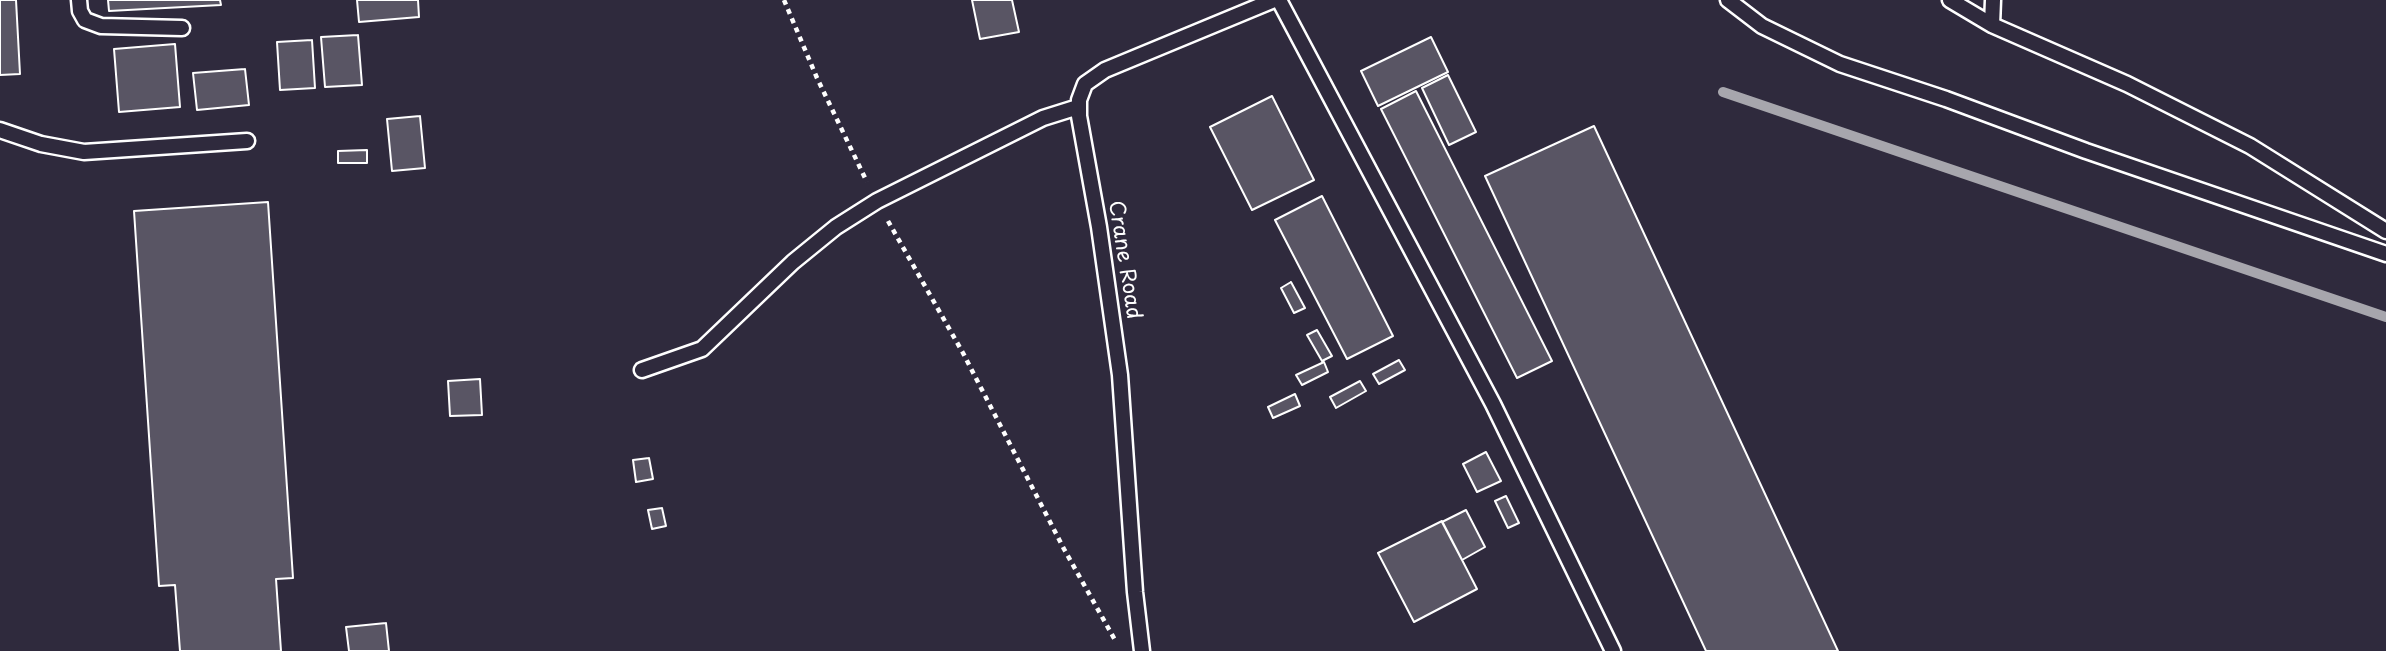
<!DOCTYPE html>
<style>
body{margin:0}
canvas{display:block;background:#2f2a3d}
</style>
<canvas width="2386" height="651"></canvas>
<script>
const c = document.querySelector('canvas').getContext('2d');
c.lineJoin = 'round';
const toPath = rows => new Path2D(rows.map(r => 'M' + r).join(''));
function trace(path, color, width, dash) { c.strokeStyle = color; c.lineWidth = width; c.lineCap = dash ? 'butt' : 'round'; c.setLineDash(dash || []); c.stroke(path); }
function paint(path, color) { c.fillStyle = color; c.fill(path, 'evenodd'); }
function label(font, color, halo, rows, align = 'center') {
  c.font = font + ' "Playpen Sans",sans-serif'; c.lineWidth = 5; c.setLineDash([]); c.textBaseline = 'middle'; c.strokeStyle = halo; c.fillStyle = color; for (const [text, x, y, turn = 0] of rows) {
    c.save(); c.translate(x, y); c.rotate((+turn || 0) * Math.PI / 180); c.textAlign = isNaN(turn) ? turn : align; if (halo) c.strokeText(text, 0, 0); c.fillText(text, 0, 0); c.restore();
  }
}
trace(toPath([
 [1723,92,2386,317]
]), '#a7a6ad', 10);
const building = toPath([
 [0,0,16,0,20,74,0,75,0,0],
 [108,0,220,0,221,5,109,11,108,0],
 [357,0,418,0,419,17,359,22,357,0],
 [972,0,1012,0,1019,32,980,39,972,0],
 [358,35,362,85,325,87,321,37,358,35],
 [1431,37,1448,72,1378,106,1361,71,1431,37],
 [312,40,315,88,280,90,277,42,312,40],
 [175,44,180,107,119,112,114,49,175,44],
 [245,69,249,105,197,110,193,73,245,69],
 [1448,75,1476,132,1449,145,1422,88,1448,75],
 [1416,91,1552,361,1517,378,1381,109,1416,91],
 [1272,96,1314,180,1252,210,1210,127,1272,96],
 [420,116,425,168,392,171,387,119,420,116],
 [1594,126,1838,651,1706,651,1485,176,1594,126],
 [367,150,367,163,338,163,338,151,367,150],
 [1322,196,1393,336,1347,359,1275,220,1322,196],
 [268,202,293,578,276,579,281,651,180,651,175,585,159,586,134,211,268,202],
 [1291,282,1305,308,1294,313,1281,288,1291,282],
 [1317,330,1332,356,1322,361,1307,335,1317,330],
 [1399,360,1405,370,1379,384,1373,374,1399,360],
 [1324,362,1328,372,1302,385,1296,375,1324,362],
 [480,379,482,415,450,416,448,381,480,379],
 [1360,381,1366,391,1336,408,1330,397,1360,381],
 [1295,394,1300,406,1273,418,1268,407,1295,394],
 [1486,452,1501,481,1477,492,1463,464,1486,452],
 [649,458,653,479,636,482,633,460,649,458],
 [1506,496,1519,523,1508,528,1495,501,1506,496],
 [662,508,666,526,652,529,648,510,662,508],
 [1466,510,1485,547,1462,560,1442,522,1466,510],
 [1442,521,1477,589,1414,622,1378,553,1442,521],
 [386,623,389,651,349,651,346,627,386,623]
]);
paint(building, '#595564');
trace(building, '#fff', 2);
const lane = toPath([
 [79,0,80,11,85,20,101,26,182,28],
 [1279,0,1493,404,1613,651],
 [1728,0,1762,26,1840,64,1946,99,2086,151,2386,254],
 [1950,0,1992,25,2127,84,2250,146,2386,231],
 [1992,25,1993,0],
 [0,130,41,144,84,152,247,141],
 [642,370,702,349,793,262,836,227,877,201,1043,118,1078,107],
 [1142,651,1135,592,1120,375,1099,227,1079,116,1079,100,1085,84,1105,70,1274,0]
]);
trace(lane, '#fff', 19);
trace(toPath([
 [784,0,817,78,867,182],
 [888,221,963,353,1064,549,1115,640]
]), '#fff', 4.5, [5, 5]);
trace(lane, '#2f2a3d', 14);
label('21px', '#fff', '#2f2a3d', [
 ["Crane Road",1124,260,81]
]);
</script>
